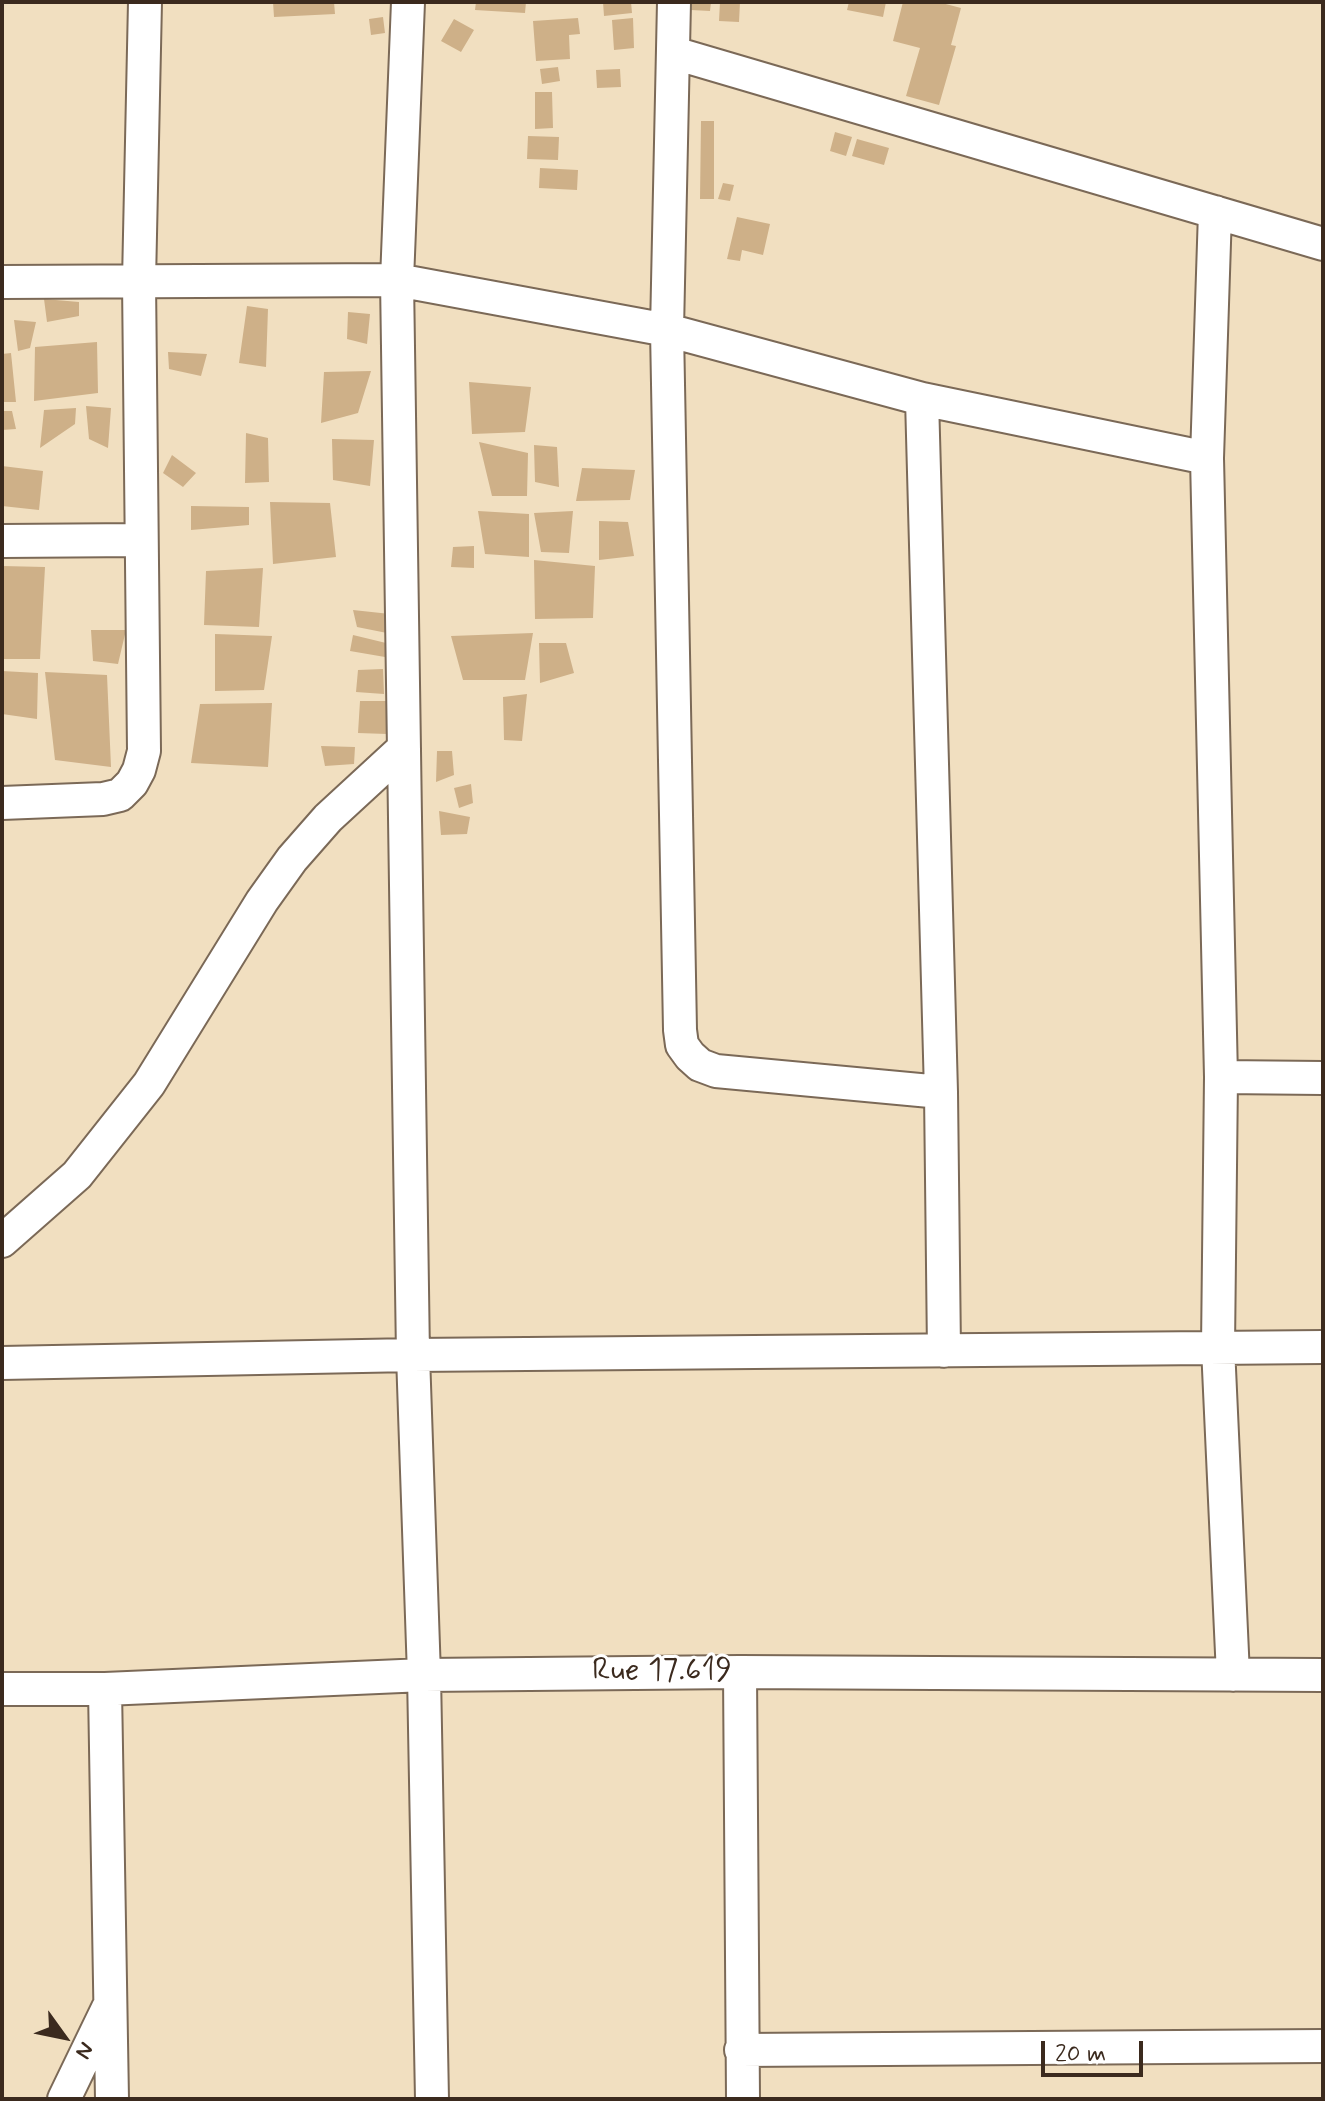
<!DOCTYPE html>
<style>
body{margin:0}
#map{position:relative;width:1325px;height:2101px;overflow:hidden;background:#f1dfc0;font-family:Mynerve,sans-serif}
canvas{display:block}
.frame{position:absolute;inset:0;border:4px solid #3b2a1e;pointer-events:none}
.north{position:absolute;left:24px;top:1997px;width:80px;height:80px;-webkit-text-stroke:6px #fff;paint-order:stroke;rotate:123deg;font-size:22px;font-weight:700;line-height:32px;text-align:center;color:#3b2a1e}
.north::after{content:'';display:block;margin:auto;width:28px;height:36px;background:#3b2a1e;clip-path:polygon(50% 0,100% 100%,50% 72%,0 100%)}
.scale{position:absolute;left:1041px;top:2041px;width:102px;height:36px;box-sizing:border-box;border:4px solid #3b2a1e;border-top:0;padding-left:10px;font-size:24px;line-height:28px;white-space:nowrap;color:#3b2a1e;-webkit-text-stroke:6px #fff;paint-order:stroke}
</style>
<div id="map">
<canvas width="1325" height="2101"></canvas>
<div class="frame"></div>
<div class="north">N</div>
<div class="scale">20 m</div>
</div>
<script>
const c = document.querySelector('canvas').getContext('2d');
c.lineJoin = 'round';
function paint(path, color) { c.fillStyle = color; c.fill(path, 'evenodd'); }
const toPath = rows => new Path2D(rows.map(r => 'M' + r).join(''));
function trace(path, color, width, dash) { c.strokeStyle = color; c.lineWidth = width; c.lineCap = dash ? 'butt' : 'round'; c.setLineDash(dash || []); c.stroke(path); }
function label(font, color, halo, rows, align = 'center') {
  c.font = font + ' Mynerve,sans-serif'; c.lineWidth = 6; c.setLineDash([]); c.textBaseline = 'middle'; c.strokeStyle = halo; c.fillStyle = color; for (const [text, x, y, turn = 0] of rows) {
    c.save(); c.translate(x, y); c.rotate((+turn || 0) * Math.PI / 180); c.textAlign = isNaN(turn) ? turn : align; if (halo) c.strokeText(text, 0, 0); c.fillText(text, 0, 0); c.restore();
  }
}
paint(toPath([
 [273,2,334,2,335,14,274,17],
 [476,2,526,2,525,13,475,10],
 [603,2,631,2,632,13,604,16],
 [692,2,711,2,710,11,691,10],
 [720,2,740,2,739,22,719,21],
 [849,2,886,2,883,17,847,10],
 [903,2,938,2,961,8,951,45,956,46,939,105,906,96,920,48,893,41],
 [383,17,385,33,371,35,369,19],
 [578,18,580,34,569,35,570,59,536,61,533,21],
 [633,18,634,48,614,50,612,20],
 [454,19,474,30,461,52,441,41],
 [558,67,560,81,542,84,540,69],
 [620,69,621,87,597,88,596,70],
 [535,92,552,92,553,128,535,129],
 [701,121,714,121,714,199,700,199],
 [835,132,852,137,846,156,830,151],
 [528,136,559,137,558,160,527,159],
 [857,139,889,148,884,165,852,156],
 [540,168,578,170,577,190,539,188],
 [723,183,734,185,730,201,718,199],
 [737,217,770,224,763,255,742,250,740,261,727,259],
 [44,299,79,302,79,316,47,322],
 [247,306,268,309,266,367,239,363],
 [348,312,370,314,367,344,347,339],
 [14,320,36,322,30,348,18,351],
 [97,342,98,393,34,401,35,347],
 [168,352,207,354,201,376,169,369],
 [11,353,16,402,2,402,2,354],
 [371,371,358,413,321,423,324,372],
 [469,382,531,387,525,432,472,434],
 [86,406,111,408,108,448,89,439],
 [76,408,75,424,40,448,44,410],
 [2,411,12,411,16,429,2,430],
 [246,433,268,438,269,482,245,483],
 [332,439,374,440,370,486,333,480],
 [479,442,528,453,527,496,492,496],
 [534,445,557,447,559,487,535,482],
 [172,455,196,473,183,487,163,473],
 [2,466,43,471,39,510,2,506],
 [582,468,635,470,630,500,576,501],
 [270,502,330,503,336,557,273,564],
 [191,506,249,507,249,525,191,530],
 [478,511,529,514,529,557,485,554],
 [573,511,569,553,541,552,534,513],
 [599,521,628,522,634,556,599,560],
 [474,546,474,568,451,567,453,547],
 [534,560,595,566,593,618,535,619],
 [2,566,45,567,40,659,2,659],
 [263,568,259,627,204,625,206,571],
 [353,610,390,614,387,633,357,627],
 [91,630,126,630,118,664,93,661],
 [533,633,525,680,463,680,451,636],
 [215,634,272,636,264,690,215,691],
 [353,635,386,643,385,657,350,651],
 [539,643,566,643,574,673,540,683],
 [383,669,384,694,356,692,358,670],
 [2,671,38,673,37,719,2,714],
 [45,672,107,675,111,767,55,760],
 [527,694,522,741,504,740,503,697],
 [360,701,387,701,387,734,358,733],
 [272,703,268,767,191,763,200,704],
 [321,746,355,747,354,764,325,766],
 [437,751,452,751,454,775,436,782],
 [471,784,473,803,459,808,454,788],
 [439,811,470,817,467,834,441,835]
]), '#ceb088');
const minor = toPath([
 [408,2,397,280,413,1355,424,1675,432,2099],
 [674,2,667,330,680,1030,682,1045,690,1056,700,1065,716,1071,941,1092],
 [674,53,1323,244],
 [1215,212,1207,458,1221,1077,1218,1347,1233,1675],
 [2,282,397,280,667,330,922,399,1207,458],
 [922,399,941,1092,944,1351],
 [2,541,141,540],
 [2,803,103,799,120,795,132,783,139,770,144,751,139,281,145,2],
 [1221,1077,1323,1078],
 [2,1241,77,1175,149,1084,262,901,292,859,328,818,404,748],
 [2,1363,413,1355,1323,1347],
 [740,1672,743,2099],
 [2,1689,105,1689,424,1675,740,1672,1323,1675],
 [105,1689,112,2099],
 [741,2050,1323,2046],
 [64,2099,108,2008]
]);
trace(minor, '#7b6957', 36);
trace(minor, '#fff', 32);
label('32px', '#3b2a1e', '#fff', [
 ["Rue 17.619",662,1672]
]);
</script>
